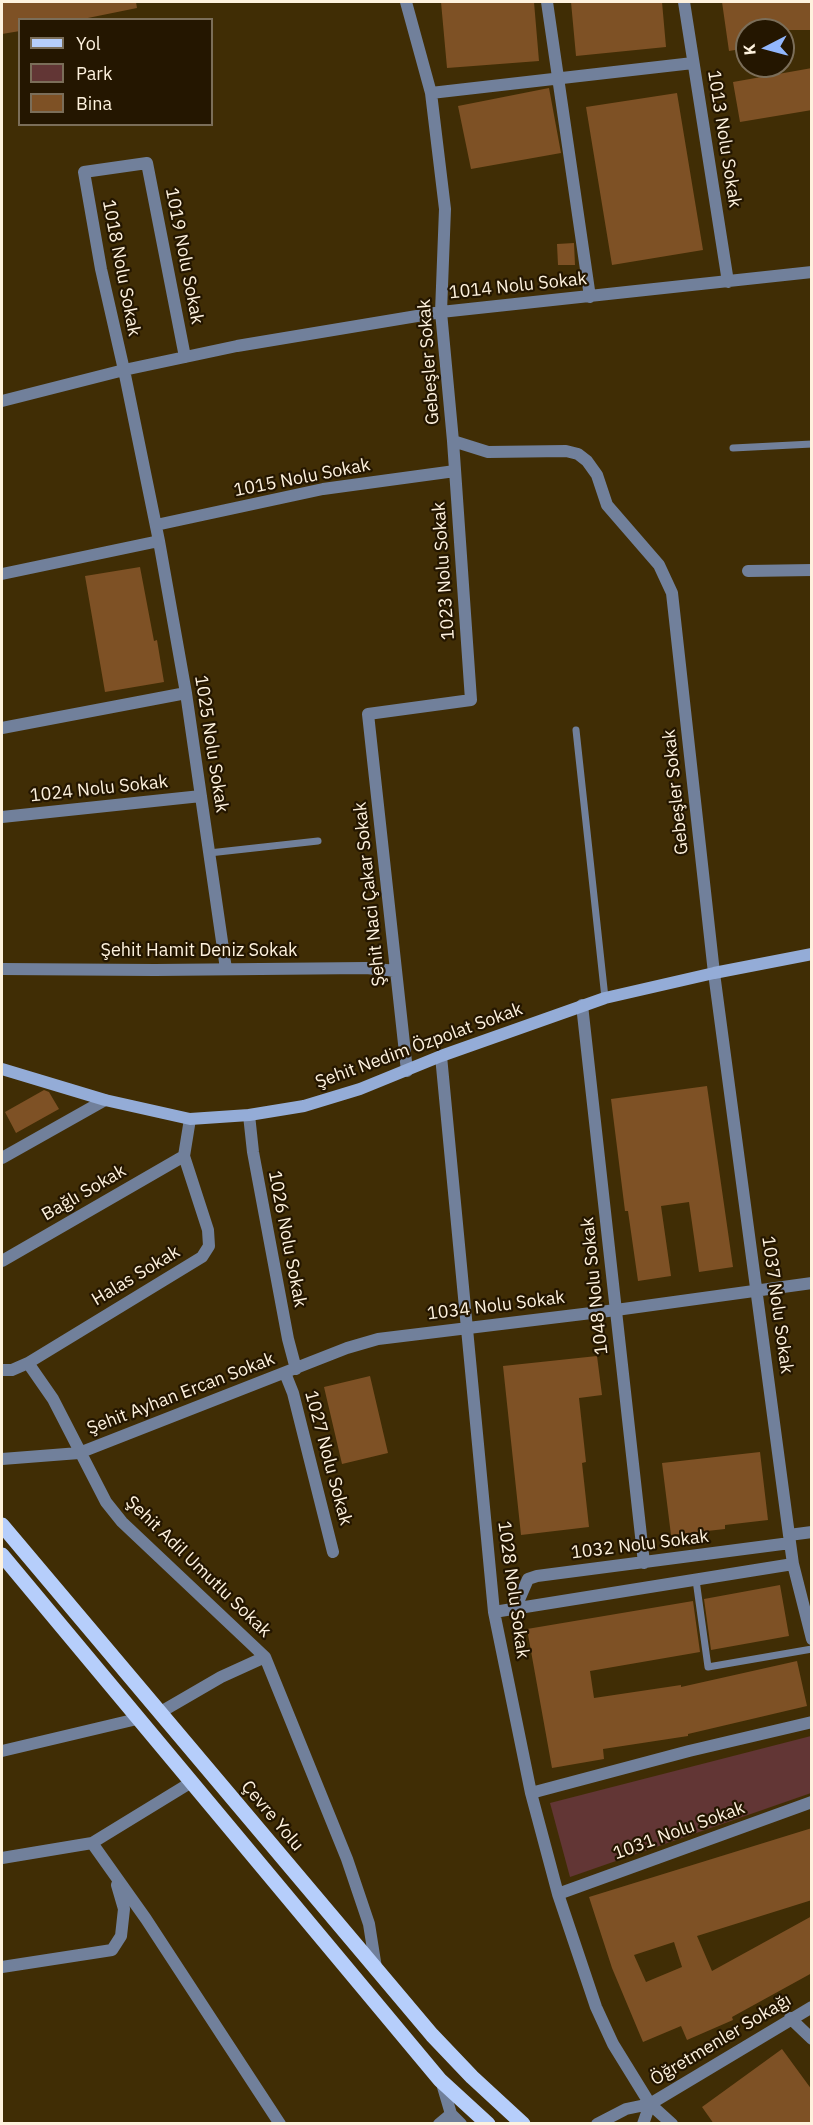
<!DOCTYPE html>
<meta charset="utf-8">
<style>
body{margin:0}
#map{position:relative;width:813px;height:2125px;overflow:hidden;background:#402d05;font-family:"IBM Plex Sans",sans-serif}
canvas{display:block}
.frame{position:absolute;inset:0;border:3px solid #fef2de;pointer-events:none}
.legend{position:absolute;left:18px;top:18px;width:195px;height:108px;box-sizing:border-box;background:#241600;border:2px solid #7b6e59;margin:0;padding:8px 10px;list-style:none;font-size:18px;color:#fef2de}
.legend li{display:flex;align-items:center;gap:12px;height:30px}
.legend b{width:30px;border:2px solid #7b6e59}
.north{position:absolute;left:735px;top:18px;width:60px;height:60px;box-sizing:border-box;background:#241600;border:2px solid #7b6e59;border-radius:50%;rotate:264deg;font-size:16px;font-weight:700;line-height:24px;text-align:center;color:#fef2de}
.north::after{content:'';display:block;margin:auto;width:21px;height:27px;background:#92b7fd;clip-path:polygon(50% 0,100% 100%,50% 72%,0 100%)}
</style>
<div id="map">
<canvas width="813" height="2125"></canvas>
<div class="frame"></div>
<ul class="legend">
<li><b style="height:8px;background:#b6cefb"></b>Yol</li>
<li><b style="height:16px;background:#623635"></b>Park</li>
<li><b style="height:16px;background:#7e5125"></b>Bina</li>
</ul>
<div class="north">K</div>
</div>
<script>
const c = document.querySelector('canvas').getContext('2d');
c.lineJoin = 'round';
function paint(path, color) { c.fillStyle = color; c.fill(path, 'evenodd'); }
const toPath = rows => new Path2D(rows.map(r => 'M' + r).join(''));
function trace(path, color, width, dash) { c.strokeStyle = color; c.lineWidth = width; c.lineCap = dash ? 'butt' : 'round'; c.setLineDash(dash || []); c.stroke(path); }
function label(font, color, halo, rows, align = 'center') {
  c.font = font + ' "IBM Plex Sans",sans-serif'; c.lineWidth = 4.5; c.setLineDash([]); c.textBaseline = 'middle'; c.strokeStyle = halo; c.fillStyle = color; for (const [text, x, y, turn = 0] of rows) {
    c.save(); c.translate(x, y); c.rotate((+turn || 0) * Math.PI / 180); c.textAlign = isNaN(turn) ? turn : align; if (halo) c.strokeText(text, 0, 0); c.fillText(text, 0, 0); c.restore();
  }
}
paint(toPath([
 [811,1736,811,1793,570,1877,550,1803]
]), '#623635');
paint(toPath([
 [2,2,136,2,137,8,78,20,20,20,20,31,2,34],
 [441,2,534,2,539,61,447,68],
 [571,2,662,2,666,47,576,56],
 [722,2,812,2,812,30,747,30,747,48,729,51],
 [812,68,812,110,740,122,733,82],
 [549,88,561,153,471,169,458,106],
 [677,93,703,250,612,265,586,107],
 [574,243,575,265,558,265,557,244],
 [140,567,154,641,157,640,164,682,105,692,85,576],
 [707,1086,733,1267,699,1272,689,1202,661,1206,671,1276,638,1281,628,1211,625,1211,611,1099],
 [44,1090,49,1092,59,1109,16,1133,5,1112],
 [597,1356,602,1395,579,1398,586,1462,582,1463,589,1527,521,1535,503,1366],
 [370,1376,388,1453,342,1464,324,1387],
 [760,1452,768,1520,725,1525,725,1529,671,1535,662,1463],
 [780,1585,789,1636,711,1650,704,1599],
 [693,1601,700,1652,590,1671,594,1698,681,1685,681,1687,797,1661,807,1706,688,1734,688,1736,603,1749,604,1759,552,1768,527,1629],
 [812,1828,812,1900,697,1936,712,1971,812,1916,812,1973,732,2017,733,2020,687,2040,681,2026,643,2042,612,1968,589,1897],
 [674,1942,682,1967,646,1982,634,1955],
 [782,2049,812,2090,812,2124,714,2124,702,2107]
]), '#7e5125');
trace(toPath([
 [733,448,812,444],
 [576,730,605,998],
 [209,853,318,841],
 [696,1580,708,1667,812,1649]
]), '#71809b', 7);
trace(toPath([
 [406,2,431,93,445,209,441,312,453,441,471,700,368,714,407,1071],
 [547,2,590,297],
 [684,2,728,282],
 [431,93,693,63],
 [185,357,147,163,84,172,101,269,124,370,159,541,186,693,226,969],
 [2,401,124,370,237,346,441,312,812,272],
 [453,441,488,452,566,451,578,454,587,461,597,475,607,505,659,565,672,593,714,973,789,1535,793,1564,812,1639],
 [156,525,323,489,455,471],
 [748,571,812,570],
 [2,574,159,541],
 [2,728,186,693],
 [2,817,201,796],
 [2,969,155,970,366,968,396,971],
 [582,1005,644,1563],
 [441,1056,494,1612,531,1793,558,1894,596,2007,613,2044,650,2104,672,2124],
 [249,1115,253,1152,288,1339,296,1369],
 [2,1158,105,1100],
 [2,1261,184,1156],
 [28,1363,202,1257,209,1246,208,1230,184,1156,190,1119],
 [2,1370,12,1370,28,1363,53,1399,106,1502,122,1522,265,1657,347,1859,369,1924,376,1968],
 [285,1373,293,1393,333,1552],
 [2,1459,79,1453,347,1348,378,1339,616,1310,812,1283],
 [789,1535,812,1532],
 [515,1609,528,1579,537,1576,790,1543],
 [494,1612,793,1564],
 [159,1713,221,1677,265,1657],
 [2,1751,137,1719],
 [531,1793,689,1751,812,1722],
 [92,1843,146,1919,280,2124],
 [2,1858,92,1843,190,1783],
 [558,1894,812,1802],
 [2,1967,112,1950,121,1936,124,1909,117,1885],
 [790,2018,812,2039],
 [451,2114,461,2124],
 [439,2124,451,2114,441,2080],
 [597,2124,626,2109,650,2104,812,2007],
 [643,2124,650,2104]
]), '#71809b', 12);
trace(toPath([
 [2,1069,105,1100,190,1119,249,1115,304,1106,360,1089,441,1056,605,998,714,973,812,954]
]), '#94acd7', 12);
trace(toPath([
 [2,1525,432,2035,472,2077,523,2124],
 [2,1555,440,2080,488,2124]
]), '#b6cefb', 15);
label('18px', '#fef2de', '#241600', [
 ["1013 Nolu Sokak",724,139,81],
 ["1019 Nolu Sokak",184,256,79],
 ["1018 Nolu Sokak",121,268,79],
 ["1014 Nolu Sokak",518,286,-6],
 ["Gebeşler Sokak",429,362,-94],
 ["1015 Nolu Sokak",302,478,-11],
 ["1023 Nolu Sokak",444,571,-94],
 ["1025 Nolu Sokak",211,744,81],
 ["1024 Nolu Sokak",99,789,-6],
 ["Gebeşler Sokak",676,792,-96],
 ["Şehit Naci Çakar Sokak",370,894,-96],
 ["Şehit Hamit Deniz Sokak",199,951],
 ["Şehit Nedim Özpolat Sokak",419,1046,-20],
 ["Bağlı Sokak",84,1193,-30],
 ["1026 Nolu Sokak",287,1239,79],
 ["Halas Sokak",136,1276,-31],
 ["1048 Nolu Sokak",595,1286,-96],
 ["1037 Nolu Sokak",777,1305,82],
 ["1034 Nolu Sokak",496,1306,-7],
 ["Şehit Ayhan Ercan Sokak",181,1394,-21],
 ["1027 Nolu Sokak",328,1458,75],
 ["1032 Nolu Sokak",640,1545,-7],
 ["Şehit Adil Umutlu Sokak",198,1567,44],
 ["1028 Nolu Sokak",513,1590,82],
 ["Çevre Yolu",272,1816,50],
 ["1031 Nolu Sokak",679,1831,-20],
 ["Öğretmenler Sokağı",721,2040,-31]
]);
</script>
